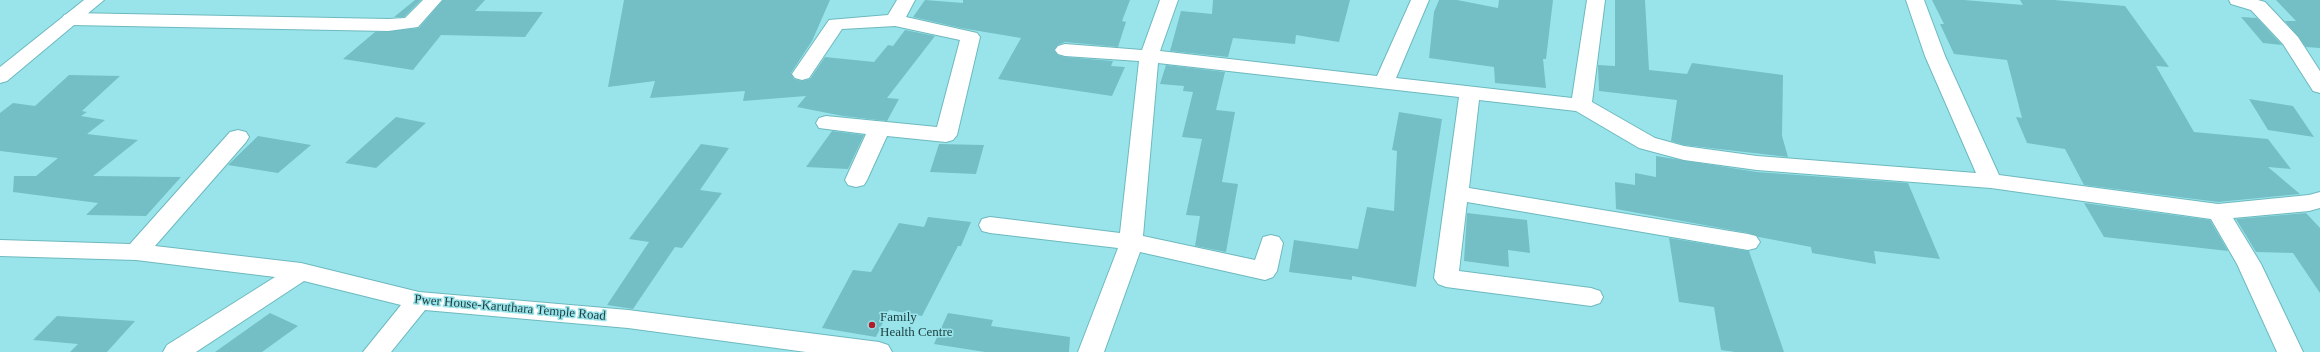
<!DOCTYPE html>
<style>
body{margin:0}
canvas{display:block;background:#98e4ea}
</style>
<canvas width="2320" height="352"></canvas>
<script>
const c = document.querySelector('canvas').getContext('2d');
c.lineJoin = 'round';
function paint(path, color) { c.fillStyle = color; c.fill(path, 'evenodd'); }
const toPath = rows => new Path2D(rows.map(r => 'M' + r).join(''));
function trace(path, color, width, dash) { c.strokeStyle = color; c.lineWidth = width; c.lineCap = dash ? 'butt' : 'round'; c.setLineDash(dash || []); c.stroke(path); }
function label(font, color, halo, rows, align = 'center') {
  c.font = font + ' "Times New Roman",serif'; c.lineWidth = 3; c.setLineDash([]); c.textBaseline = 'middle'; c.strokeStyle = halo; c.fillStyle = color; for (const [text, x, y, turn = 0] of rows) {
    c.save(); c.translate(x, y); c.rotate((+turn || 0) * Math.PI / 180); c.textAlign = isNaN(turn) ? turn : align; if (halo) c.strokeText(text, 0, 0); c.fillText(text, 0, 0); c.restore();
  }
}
paint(toPath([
 [415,0,421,0,404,17,394,17],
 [443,0,485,0,475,11,543,12,525,37,441,35,413,70,343,59,375,32,419,28],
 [624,0,830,0,812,41,791,73,794,79,802,81,810,79,825,57,874,62,888,45,893,46,905,30,935,36,887,98,899,99,887,121,843,116,797,107,806,96,743,101,745,91,650,98,655,81,608,87],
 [925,0,963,3,963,0,1130,0,1122,21,1126,22,1118,47,1065,42,1058,45,1054,50,1058,55,1065,57,1113,61,1111,66,1125,67,1112,96,998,79,1021,38,961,28,913,17],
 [1213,0,1350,0,1339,42,1296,35,1295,44,1233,38,1228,57,1170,51,1181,11,1212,14],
 [1439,0,1457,0,1498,8,1499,0,1553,0,1546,59,1543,59,1546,88,1495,83,1494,67,1429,58,1434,12],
 [1615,0,1645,0,1649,70,1687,74,1692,63,1783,75,1782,136,1788,157,1684,145,1671,141,1677,100,1599,91,1598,65,1615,66],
 [1932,0,1964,0,2023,5,2020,0,2054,0,2125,6,2169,67,2156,66,2194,132,2268,139,2291,169,2268,167,2300,194,2218,202,2084,185,2065,149,2027,143,2016,117,2022,118,2007,60,1954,54,1940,24,1944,24],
 [2276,0,2320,0,2320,48,2306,47,2285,21,2296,21],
 [2241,17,2257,18,2282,45,2263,43],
 [1166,65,1225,72,1216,110,1235,112,1222,182,1238,184,1226,252,1195,246,1200,216,1186,215,1202,139,1182,137,1193,92,1183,91,1184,86,1160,84],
 [69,75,120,76,82,111,87,112,81,116,105,120,87,134,138,140,93,176,181,177,146,216,86,215,98,203,13,192,14,176,36,176,58,158,0,151,0,113,13,103,35,106],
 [2249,99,2293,106,2314,137,2268,130],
 [1399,112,1442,119,1416,287,1352,276,1352,280,1289,272,1294,240,1358,249,1367,207,1394,211,1397,151,1392,150],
 [396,117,426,123,376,168,345,163],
 [832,131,864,135,848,169,806,167],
 [258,136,311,145,278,173,228,165],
 [701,144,729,148,700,190,722,193,682,248,675,247,633,309,607,305,649,242,629,239],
 [939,144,984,145,976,174,930,172],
 [1656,156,1757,172,1908,183,1940,259,1874,251,1876,264,1812,253,1811,247,1759,237,1748,233,1616,209,1615,182,1635,185,1635,173,1656,177],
 [2084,203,2210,220,2228,251,2104,237],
 [1467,213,1527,220,1530,253,1508,250,1509,267,1464,261],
 [2306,213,2320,228,2320,293,2293,253,2256,252,2236,219],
 [928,217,971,222,961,246,958,246,922,316,889,310,876,337,822,328,853,270,871,272,899,223,924,227],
 [1669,238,1749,251,1784,352,1735,352,1721,350,1714,307,1679,302],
 [270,313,298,326,262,352,215,352],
 [948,313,993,320,991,326,1070,337,1069,352,985,352,934,344],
 [57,316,135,321,107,352,70,352,78,344,33,340]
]), '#73bfc5');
const minor = toPath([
 [423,0,442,0,418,27,388,31,71,25,64,23,62,19,64,15,71,13,388,19,405,18,423,0],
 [897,0,915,0,906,17,977,33,980,37,957,135,953,140,946,142,887,136,867,180,864,185,856,187,848,185,845,180,866,134,819,128,816,123,819,118,826,116,937,127,960,40,895,26,842,29,809,78,802,80,795,78,792,74,829,20,888,15,897,0],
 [1160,0,1178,0,1160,51,1377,76,1411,0,1429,0,1396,78,1572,98,1587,0,1605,0,1592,102,1655,138,1684,146,1757,156,1976,173,1925,56,1906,0,1924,0,1945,56,1999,175,2218,204,2309,195,2320,192,2320,208,2309,211,2233,218,2261,264,2303,352,2277,352,2237,264,2211,219,1991,188,1757,170,1684,160,1639,148,1576,111,1479,100,1469,188,1748,234,1756,236,1760,242,1756,248,1748,250,1467,202,1459,271,1591,288,1600,291,1603,297,1600,303,1591,306,1446,287,1438,284,1434,278,1459,97,1158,63,1143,236,1255,260,1263,237,1271,235,1279,237,1283,243,1277,271,1273,277,1265,280,1140,252,1104,352,1078,352,1118,248,990,233,982,231,979,225,982,219,990,217,1120,233,1139,61,1065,56,1058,54,1055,50,1058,46,1065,44,1142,50,1160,0],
 [2229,0,2258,0,2265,2,2298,37,2320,71,2320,93,2313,91,2283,44,2251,10,2231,4,2229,0],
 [238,130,246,132,249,137,246,142,155,246,301,263,419,292,628,310,879,342,888,345,892,352,806,352,628,328,425,310,391,352,363,352,401,305,304,281,196,352,163,352,167,345,275,277,136,260,0,256,0,240,130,244,230,132,238,130]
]);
const secondary = toPath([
 [84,0,104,0,7,81,0,83,0,67,84,0]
]);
trace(minor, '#6db9bf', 2);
trace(secondary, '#6db9bf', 2);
paint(minor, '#fff');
paint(secondary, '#fff');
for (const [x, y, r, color] of [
 [872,325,4,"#b01e2e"]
]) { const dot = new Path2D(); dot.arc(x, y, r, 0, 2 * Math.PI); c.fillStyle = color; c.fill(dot); trace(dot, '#98e4ea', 1.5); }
label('13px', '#1c3c3e', '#98e4ea', [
 ["Pwer House-Karuthara Temple Road",510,308,5]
]);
label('13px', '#1c3c3e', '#98e4ea', [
 ["Family",880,318],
 ["Health Centre",880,333]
], 'left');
</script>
